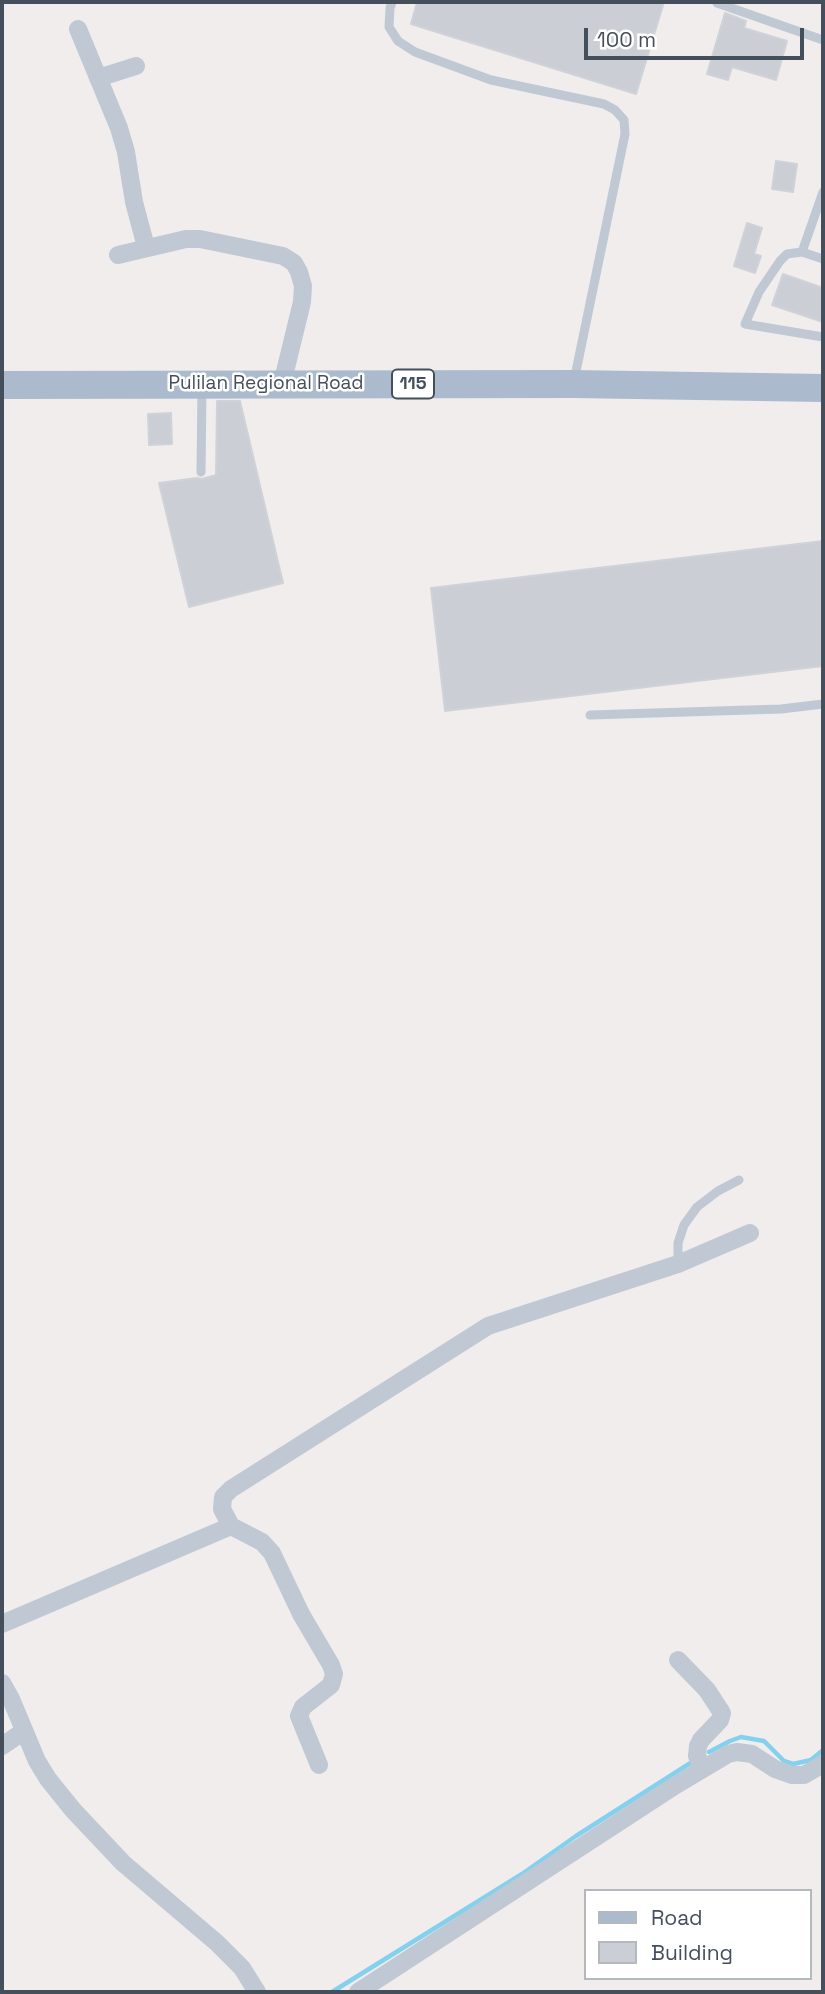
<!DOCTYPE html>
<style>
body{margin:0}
#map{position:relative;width:825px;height:1994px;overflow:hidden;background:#f0edec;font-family:"Space Grotesk",sans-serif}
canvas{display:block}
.frame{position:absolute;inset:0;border:4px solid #444f5b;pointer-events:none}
.legend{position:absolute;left:584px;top:1889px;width:228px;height:91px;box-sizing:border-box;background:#fff;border:2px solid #b4b9bd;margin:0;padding:9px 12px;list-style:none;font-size:21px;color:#444f5b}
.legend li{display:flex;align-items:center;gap:14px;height:35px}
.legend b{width:35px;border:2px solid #b4b9bd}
.scale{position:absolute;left:584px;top:28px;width:220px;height:32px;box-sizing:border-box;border:4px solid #444f5b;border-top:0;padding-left:9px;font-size:21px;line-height:24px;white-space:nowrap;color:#444f5b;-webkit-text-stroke:5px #fff;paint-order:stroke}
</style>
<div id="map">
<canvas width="825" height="1994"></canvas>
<div class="frame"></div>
<ul class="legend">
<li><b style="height:9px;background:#abbacd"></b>Road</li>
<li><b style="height:19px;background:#cbced5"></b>Building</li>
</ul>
<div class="scale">100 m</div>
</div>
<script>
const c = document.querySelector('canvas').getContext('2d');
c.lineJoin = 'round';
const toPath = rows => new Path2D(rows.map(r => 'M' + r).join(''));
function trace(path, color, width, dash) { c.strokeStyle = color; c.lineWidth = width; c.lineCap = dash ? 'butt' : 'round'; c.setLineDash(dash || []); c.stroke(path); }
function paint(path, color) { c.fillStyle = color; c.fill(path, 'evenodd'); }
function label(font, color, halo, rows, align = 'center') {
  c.font = font + ' "Space Grotesk",sans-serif'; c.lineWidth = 5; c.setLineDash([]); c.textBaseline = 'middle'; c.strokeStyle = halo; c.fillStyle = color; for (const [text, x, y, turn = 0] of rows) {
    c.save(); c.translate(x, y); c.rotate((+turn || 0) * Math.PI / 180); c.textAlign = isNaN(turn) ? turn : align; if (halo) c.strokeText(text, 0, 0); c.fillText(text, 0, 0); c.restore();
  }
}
trace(toPath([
 [709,1752,730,1741,741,1737,764,1741,784,1761,793,1764,811,1760,823,1750],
 [332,1992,522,1874,576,1836,692,1762]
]), '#83d1ef', 4.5);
const building = toPath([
 [417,2,664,2,636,94,411,24,417,2],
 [725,13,746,21,744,28,787,41,776,80,732,67,728,80,707,74,725,13],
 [776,161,797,164,793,192,772,189,776,161],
 [747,223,762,228,754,254,761,256,755,273,734,266,747,223],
 [783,274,823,288,823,322,772,305,783,274],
 [217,401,240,401,283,583,189,607,159,483,197,478,202,479,216,475,217,401],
 [171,413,172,444,149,445,148,414,171,413],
 [823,541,823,666,445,711,431,588,823,541]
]);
paint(building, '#cbced5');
trace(building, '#d0d2d9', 2);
trace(toPath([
 [392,2,390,8,389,27,398,41,415,52,491,80,604,104,615,110,624,120,625,134,574,381],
 [717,3,823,40],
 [802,252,823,192],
 [823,259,802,252,787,254,780,261,759,292,745,324,823,337],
 [201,472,202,387],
 [590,715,781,709,823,704],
 [678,1264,678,1243,684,1225,697,1207,718,1191,739,1180]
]), '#bfc8d3', 9);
trace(toPath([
 [78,29,119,128,126,152,134,202,146,247],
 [98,78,136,66],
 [118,255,186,239,200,239,283,256,294,263,299,272,303,286,302,302,282,384],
 [231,1526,262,1542,272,1553,301,1614,331,1665,334,1674,331,1685,303,1707,299,1716,319,1765],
 [2,1624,231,1526,222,1509,223,1497,231,1489,488,1326,678,1264,750,1233],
 [678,1660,707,1690,722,1713,720,1720,701,1740,698,1746,697,1756,703,1768],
 [2,1683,11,1699,37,1761,48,1779,73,1810,123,1863,217,1943,242,1968,257,1992],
 [2,1746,24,1731],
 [358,1992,676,1785,728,1754,737,1752,752,1754,775,1769,792,1775,804,1775,823,1764]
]), '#bfc8d3', 18);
trace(toPath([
 [2,385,573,384,823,388]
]), '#abbacd', 28);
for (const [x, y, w] of [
 [413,384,42]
]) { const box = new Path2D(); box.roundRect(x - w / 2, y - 14.5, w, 29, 5); c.fillStyle = '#fff'; c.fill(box); trace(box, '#444f5b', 2); }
label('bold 18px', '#444f5b', null, [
 ["115",413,384]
]);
label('19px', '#444f5b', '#fff', [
 ["Pulilan Regional Road",266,384]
]);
</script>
